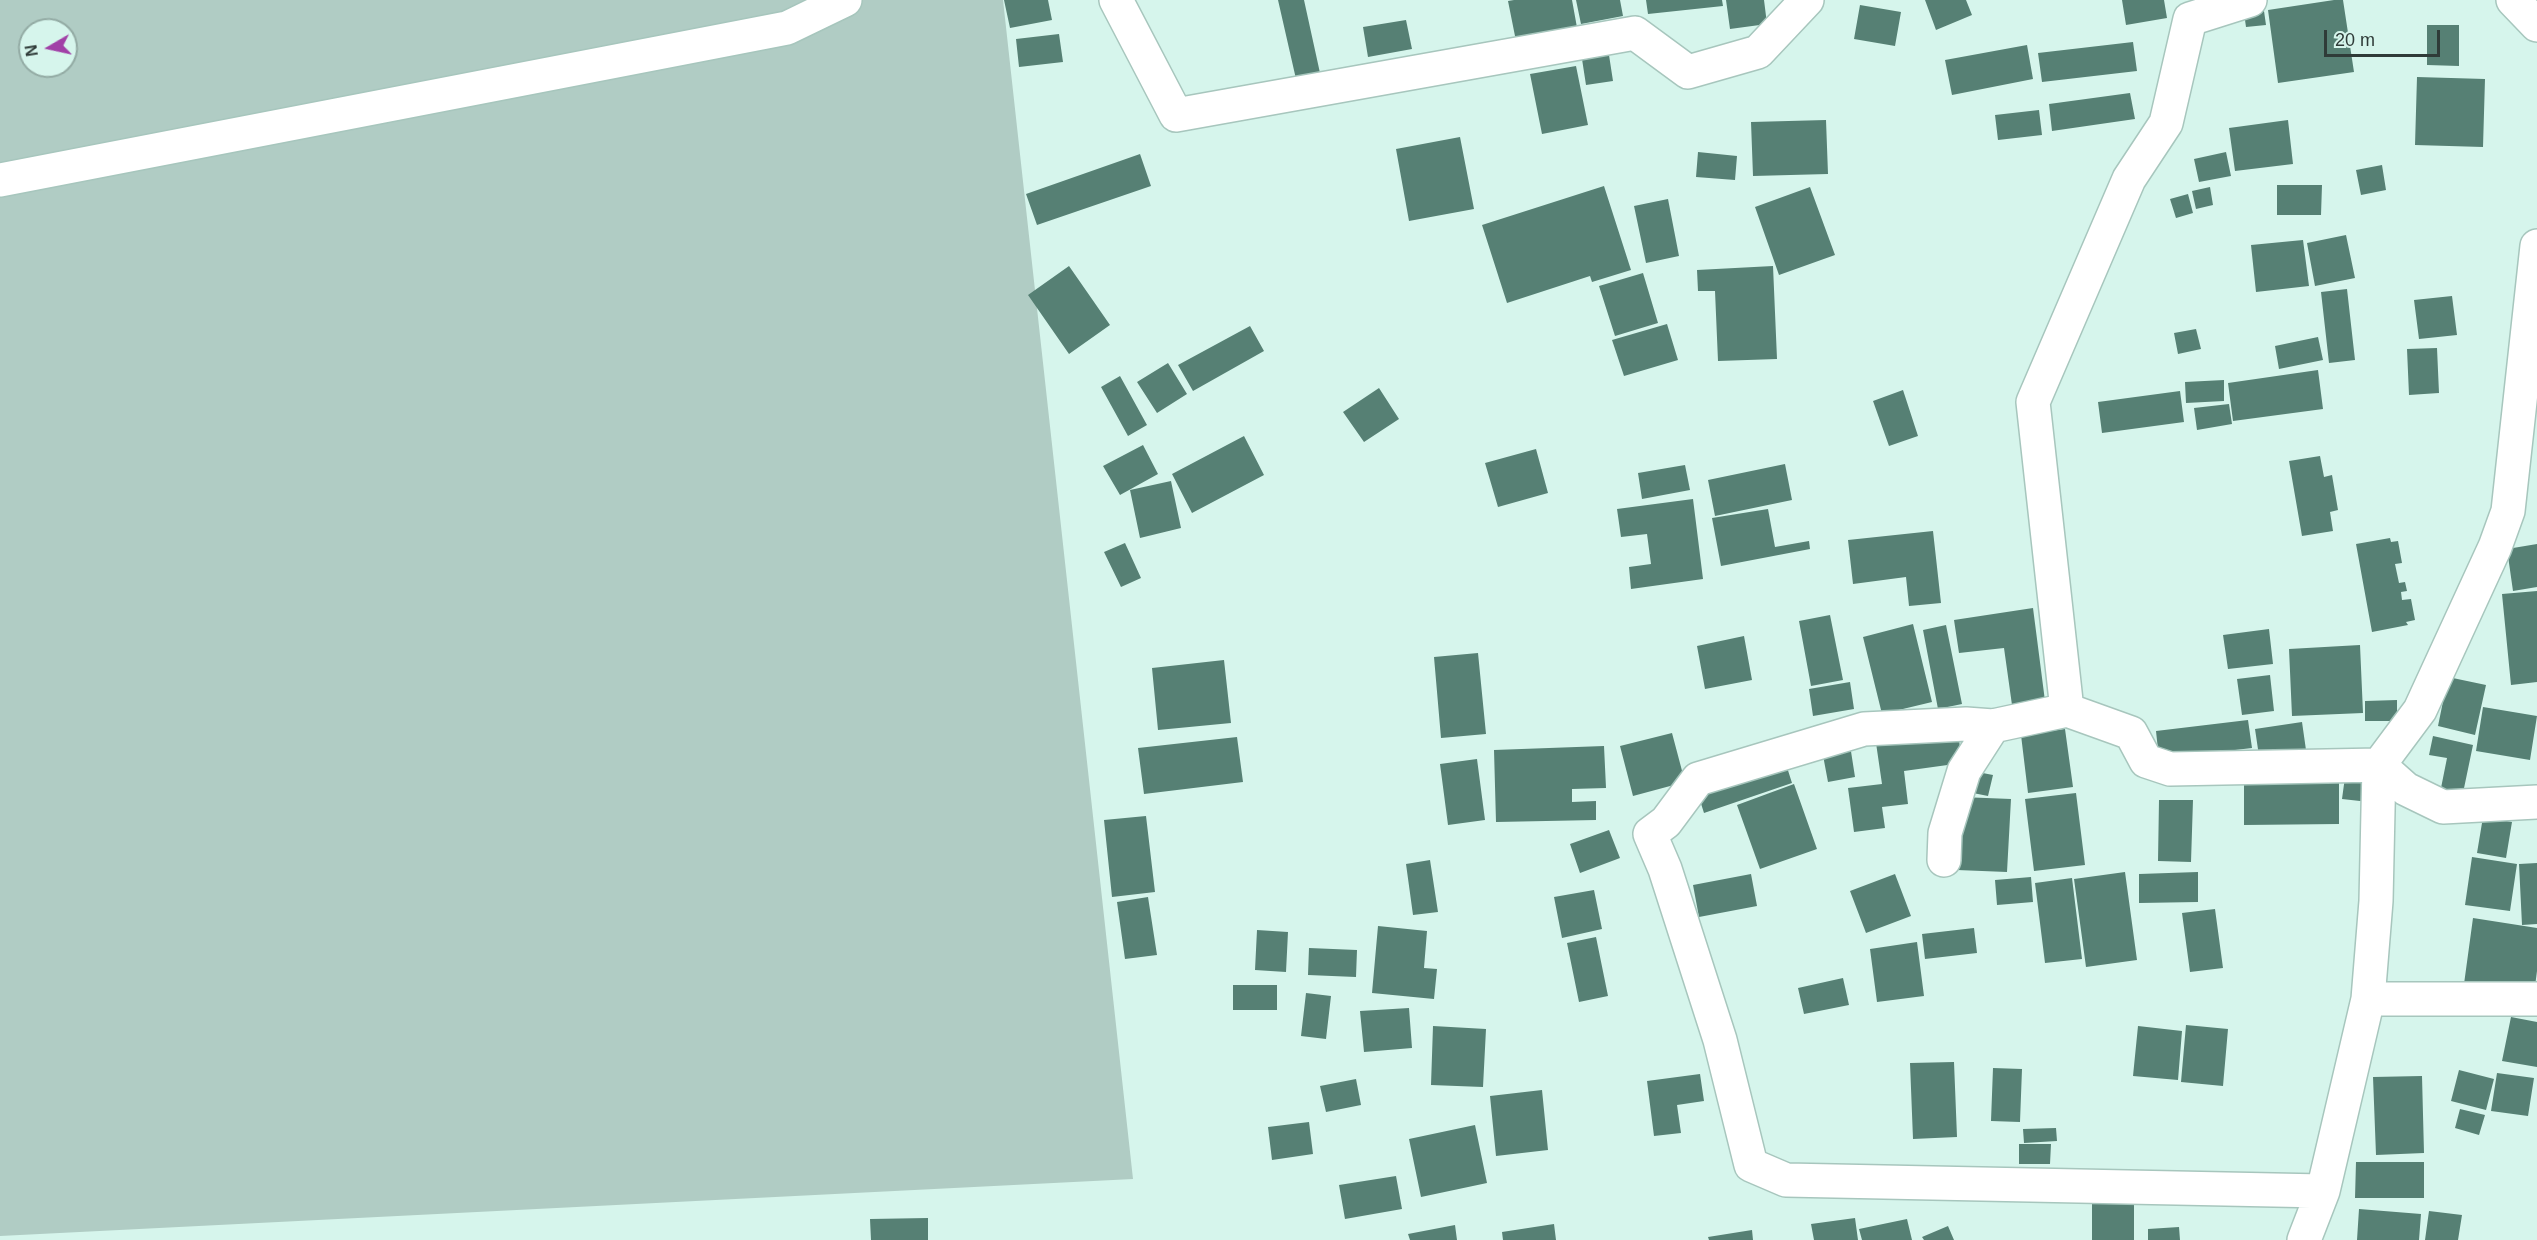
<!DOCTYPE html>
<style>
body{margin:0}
#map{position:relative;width:2537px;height:1240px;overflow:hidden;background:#d6f5ec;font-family:Helvetica,sans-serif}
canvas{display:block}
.north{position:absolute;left:18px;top:18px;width:60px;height:60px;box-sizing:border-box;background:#d6f5ec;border:2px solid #93aba4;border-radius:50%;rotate:261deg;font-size:16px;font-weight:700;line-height:24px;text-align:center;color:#2f3b38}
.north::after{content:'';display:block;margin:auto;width:21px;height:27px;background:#a140a7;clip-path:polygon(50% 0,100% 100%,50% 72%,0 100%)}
.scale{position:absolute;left:2324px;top:30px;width:116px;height:27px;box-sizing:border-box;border:3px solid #2f3b38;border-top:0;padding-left:8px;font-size:18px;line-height:21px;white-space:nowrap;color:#2f3b38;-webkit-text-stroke:4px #d6f5ec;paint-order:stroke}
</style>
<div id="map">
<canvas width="2537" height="1240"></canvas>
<div class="north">N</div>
<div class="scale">20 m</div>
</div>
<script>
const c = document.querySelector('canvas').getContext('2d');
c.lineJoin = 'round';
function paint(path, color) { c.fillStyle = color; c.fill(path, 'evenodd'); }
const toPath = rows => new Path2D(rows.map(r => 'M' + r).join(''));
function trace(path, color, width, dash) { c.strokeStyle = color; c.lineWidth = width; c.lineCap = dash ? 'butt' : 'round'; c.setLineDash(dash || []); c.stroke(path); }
paint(toPath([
 [0,0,1003,0,1133,1179,0,1236],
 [30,30,66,30,66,66,30,66]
]), '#b0ccc4');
paint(toPath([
 [1004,0,1048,0,1052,20,1010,28],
 [1278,0,1304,0,1320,73,1296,79],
 [1514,0,1572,0,1578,33,1517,46,1508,1],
 [1576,0,1620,0,1623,16,1581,24],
 [1646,0,1722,0,1723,6,1648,14],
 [1726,0,1764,0,1767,24,1730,29],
 [1925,0,1966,0,1972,15,1936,30],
 [2122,0,2164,0,2167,18,2126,25],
 [2334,0,2343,0,2354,72,2278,83,2268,10],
 [2263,4,2266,25,2246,27,2243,6],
 [1860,5,1901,12,1895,46,1854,39],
 [1406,20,1412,49,1368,57,1363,27],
 [2427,25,2459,25,2459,66,2427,65],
 [1059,34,1063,62,1019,67,1016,39],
 [2133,42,2137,71,2042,82,2038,53],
 [2027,45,2033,79,1952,95,1945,60],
 [1609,55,1613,81,1586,85,1582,59],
 [1576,66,1588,125,1542,134,1530,74],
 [2417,77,2485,79,2483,147,2415,145],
 [2130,93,2135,119,2052,131,2049,104],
 [2039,110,2042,135,1998,140,1995,115],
 [1826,120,1828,174,1753,176,1751,122],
 [2288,120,2293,164,2235,171,2229,128],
 [1460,137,1474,209,1409,221,1396,149],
 [1698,152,1737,156,1735,180,1696,177],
 [2226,152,2231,176,2199,182,2194,159],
 [1140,154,1151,186,1037,225,1026,194],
 [2382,165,2386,190,2361,195,2356,170],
 [2277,185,2322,185,2321,215,2277,215],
 [1604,186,1631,270,1592,282,1590,276,1507,303,1482,225],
 [1810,187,1835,255,1779,275,1755,207],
 [2210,187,2213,205,2196,209,2192,191],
 [2188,194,2193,213,2176,218,2170,199],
 [1668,199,1679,256,1646,263,1634,206],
 [2346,235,2355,278,2315,286,2307,243],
 [2303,240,2309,286,2256,292,2251,245],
 [1069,266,1110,325,1069,354,1028,295],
 [1773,266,1777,359,1718,361,1715,291,1698,291,1697,270],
 [1643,273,1658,323,1615,336,1599,286],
 [2347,289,2355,360,2329,363,2321,292],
 [2452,296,2457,335,2419,339,2414,300],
 [1667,324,1678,360,1624,376,1612,340],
 [1250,326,1264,351,1193,391,1178,365],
 [2196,329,2201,349,2178,354,2174,333],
 [2318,337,2323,360,2279,369,2275,346],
 [2437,348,2439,393,2409,395,2407,349],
 [1168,363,1187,394,1157,413,1137,382],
 [2318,370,2323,409,2233,421,2228,383],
 [1120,376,1147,425,1128,436,1101,387],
 [2224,380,2224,401,2186,403,2185,382],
 [1379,388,1399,419,1364,442,1343,412],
 [1903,390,1918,436,1889,446,1873,401],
 [2180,391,2184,422,2102,433,2098,402],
 [2229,404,2232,424,2197,430,2194,408],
 [1244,436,1264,475,1192,513,1172,474],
 [1143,445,1158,474,1120,495,1103,466],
 [1536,449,1548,493,1498,507,1485,463],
 [2320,456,2324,477,2332,475,2338,510,2330,512,2333,531,2302,536,2289,461],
 [1785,464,1792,500,1715,516,1708,480],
 [1685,465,1690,490,1642,499,1638,473],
 [1171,481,1181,528,1140,538,1130,490],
 [1693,499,1703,579,1631,589,1629,567,1651,564,1647,534,1621,537,1617,509],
 [1768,509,1775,547,1809,541,1810,549,1721,566,1712,518],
 [1933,531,1941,603,1909,606,1906,577,1853,584,1848,540],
 [2390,538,2391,542,2398,541,2402,563,2395,564,2399,583,2405,582,2407,591,2401,592,2402,600,2411,599,2415,620,2406,622,2408,625,2372,632,2356,544],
 [1125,543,1141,578,1121,587,1104,552],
 [2537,544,2537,587,2513,591,2507,549],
 [2537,591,2537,682,2511,685,2502,594],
 [2033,608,2045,701,2012,705,2004,648,1959,653,1954,620],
 [1830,615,1843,680,1811,686,1799,621],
 [1913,624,1932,702,1882,714,1863,637],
 [1946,625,1962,704,1938,709,1923,630],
 [2269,629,2273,664,2228,669,2223,635],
 [1744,636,1752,680,1705,689,1697,646],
 [2360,645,2363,713,2292,716,2289,649],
 [1478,653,1486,734,1441,738,1434,657],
 [1224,660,1231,723,1158,730,1152,668],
 [2270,675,2274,711,2242,715,2237,679],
 [2448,677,2486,685,2475,735,2438,726],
 [1850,682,1854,709,1813,716,1809,689],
 [2397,700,2397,721,2365,721,2365,701],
 [2483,707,2537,716,2530,760,2476,751],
 [2248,720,2252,748,2159,759,2156,731],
 [2302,722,2306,750,2259,756,2255,729],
 [2065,729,2073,787,2028,793,2021,735],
 [1958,732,1962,763,1904,771,1908,804,1882,807,1885,828,1854,832,1848,788,1882,784,1876,743],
 [1672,733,1685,782,1633,796,1620,746],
 [2433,736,2473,745,2463,793,2441,788,2447,758,2429,755],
 [1237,737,1243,782,1144,794,1138,748],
 [1850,745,1855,777,1828,782,1822,750],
 [1604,746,1606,788,1572,789,1572,802,1596,801,1596,820,1496,822,1494,750],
 [1477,759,1485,820,1448,825,1440,764],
 [1785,761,1792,783,1704,813,1697,791],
 [1967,770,1993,775,1988,796,1963,791],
 [2345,777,2371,779,2369,802,2342,799],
 [2244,779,2339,779,2339,824,2244,825],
 [1794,784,1817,849,1760,869,1737,805],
 [2076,793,2085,865,2034,871,2025,799],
 [1961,797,2011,799,2007,872,1957,870],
 [2159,800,2193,800,2191,862,2158,861],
 [1146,816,1155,892,1112,897,1104,820],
 [2483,817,2512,822,2506,858,2477,853],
 [1609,830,1620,858,1580,873,1570,844],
 [2472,857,2517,864,2510,911,2465,905],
 [1430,860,1438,912,1413,915,1406,864],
 [2537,863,2537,924,2522,925,2519,864],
 [2125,872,2137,960,2086,967,2074,879],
 [2198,872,2198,902,2139,903,2139,874],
 [1751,874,1757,906,1699,917,1693,885],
 [1895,874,1911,916,1866,933,1850,891],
 [2031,877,2033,902,1997,905,1995,880],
 [2072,878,2082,959,2045,963,2035,883],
 [1594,890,1602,929,1562,938,1554,897],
 [1148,897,1157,955,1125,959,1117,902],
 [2215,909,2223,968,2190,972,2182,913],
 [2473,918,2537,928,2537,971,2534,994,2464,984],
 [1378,926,1427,931,1424,968,1437,969,1434,999,1372,993],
 [1974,928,1977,953,1925,959,1922,934],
 [1257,930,1288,932,1286,972,1255,970],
 [1596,937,1608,996,1579,1002,1567,943],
 [1917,942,1924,996,1877,1002,1870,949],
 [1309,948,1357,950,1356,977,1308,975],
 [1843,978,1849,1005,1804,1014,1798,988],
 [1233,985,1277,985,1277,1010,1233,1010],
 [1306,993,1331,996,1326,1039,1301,1036],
 [1409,1008,1412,1048,1364,1052,1360,1011],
 [2511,1017,2537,1022,2537,1067,2502,1061],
 [2186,1025,2228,1029,2223,1086,2181,1082],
 [1433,1026,1486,1029,1483,1087,1431,1085],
 [2138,1026,2182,1031,2178,1080,2133,1076],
 [1954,1062,1957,1137,1913,1139,1910,1063],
 [1993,1068,2022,1069,2020,1122,1991,1121],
 [2459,1070,2494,1079,2486,1110,2451,1101],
 [2497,1073,2534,1078,2528,1116,2491,1111],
 [1700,1074,1704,1101,1677,1105,1681,1133,1654,1136,1647,1081],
 [2422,1076,2424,1153,2376,1155,2373,1077],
 [1356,1079,1361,1105,1326,1112,1320,1086],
 [1542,1090,1548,1150,1496,1156,1490,1096],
 [2460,1109,2485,1115,2479,1135,2455,1128],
 [1309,1122,1313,1154,1272,1160,1268,1127],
 [1475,1125,1487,1183,1421,1197,1409,1139],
 [2056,1128,2057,1141,2024,1143,2023,1129],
 [2019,1144,2051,1144,2050,1164,2019,1164],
 [2356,1162,2424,1162,2424,1198,2355,1198],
 [1396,1176,1402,1209,1345,1219,1339,1185],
 [2092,1201,2134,1202,2134,1240,2092,1240],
 [2359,1209,2421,1214,2419,1240,2357,1240],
 [2429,1211,2462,1215,2458,1240,2425,1240],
 [928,1218,928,1240,871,1240,870,1219],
 [1855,1218,1858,1240,1814,1240,1811,1224],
 [1907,1219,1912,1240,1862,1240,1859,1229],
 [1554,1224,1556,1240,1503,1240,1502,1232],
 [1455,1225,1457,1240,1410,1240,1408,1234],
 [1948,1226,1954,1240,1924,1240,1922,1237],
 [2179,1227,2180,1240,2148,1240,2148,1229],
 [1752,1230,1753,1240,1709,1240,1708,1237]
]), '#568074');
const street = toPath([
 [1116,0,1176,115,1635,33,1688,72,1758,52,1807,0],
 [2513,0,2537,25],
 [0,180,787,28,845,0],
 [2067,710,2033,402,2129,179,2166,123,2190,19,2250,0],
 [1944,860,1945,833,1964,771,1993,726],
 [2368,999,2537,999],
 [2323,1191,1786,1180,1751,1165,1720,1040,1665,869,1650,834,1666,822,1698,779,1864,729,1966,724,1993,726,2067,710,2131,733,2146,761,2170,769,2379,765,2406,789,2443,807,2537,802],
 [2304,1240,2323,1191,2368,999,2376,901,2379,765,2420,710,2495,547,2508,511,2537,246]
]);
trace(street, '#a7c6bd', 36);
trace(street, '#fff', 33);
</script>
